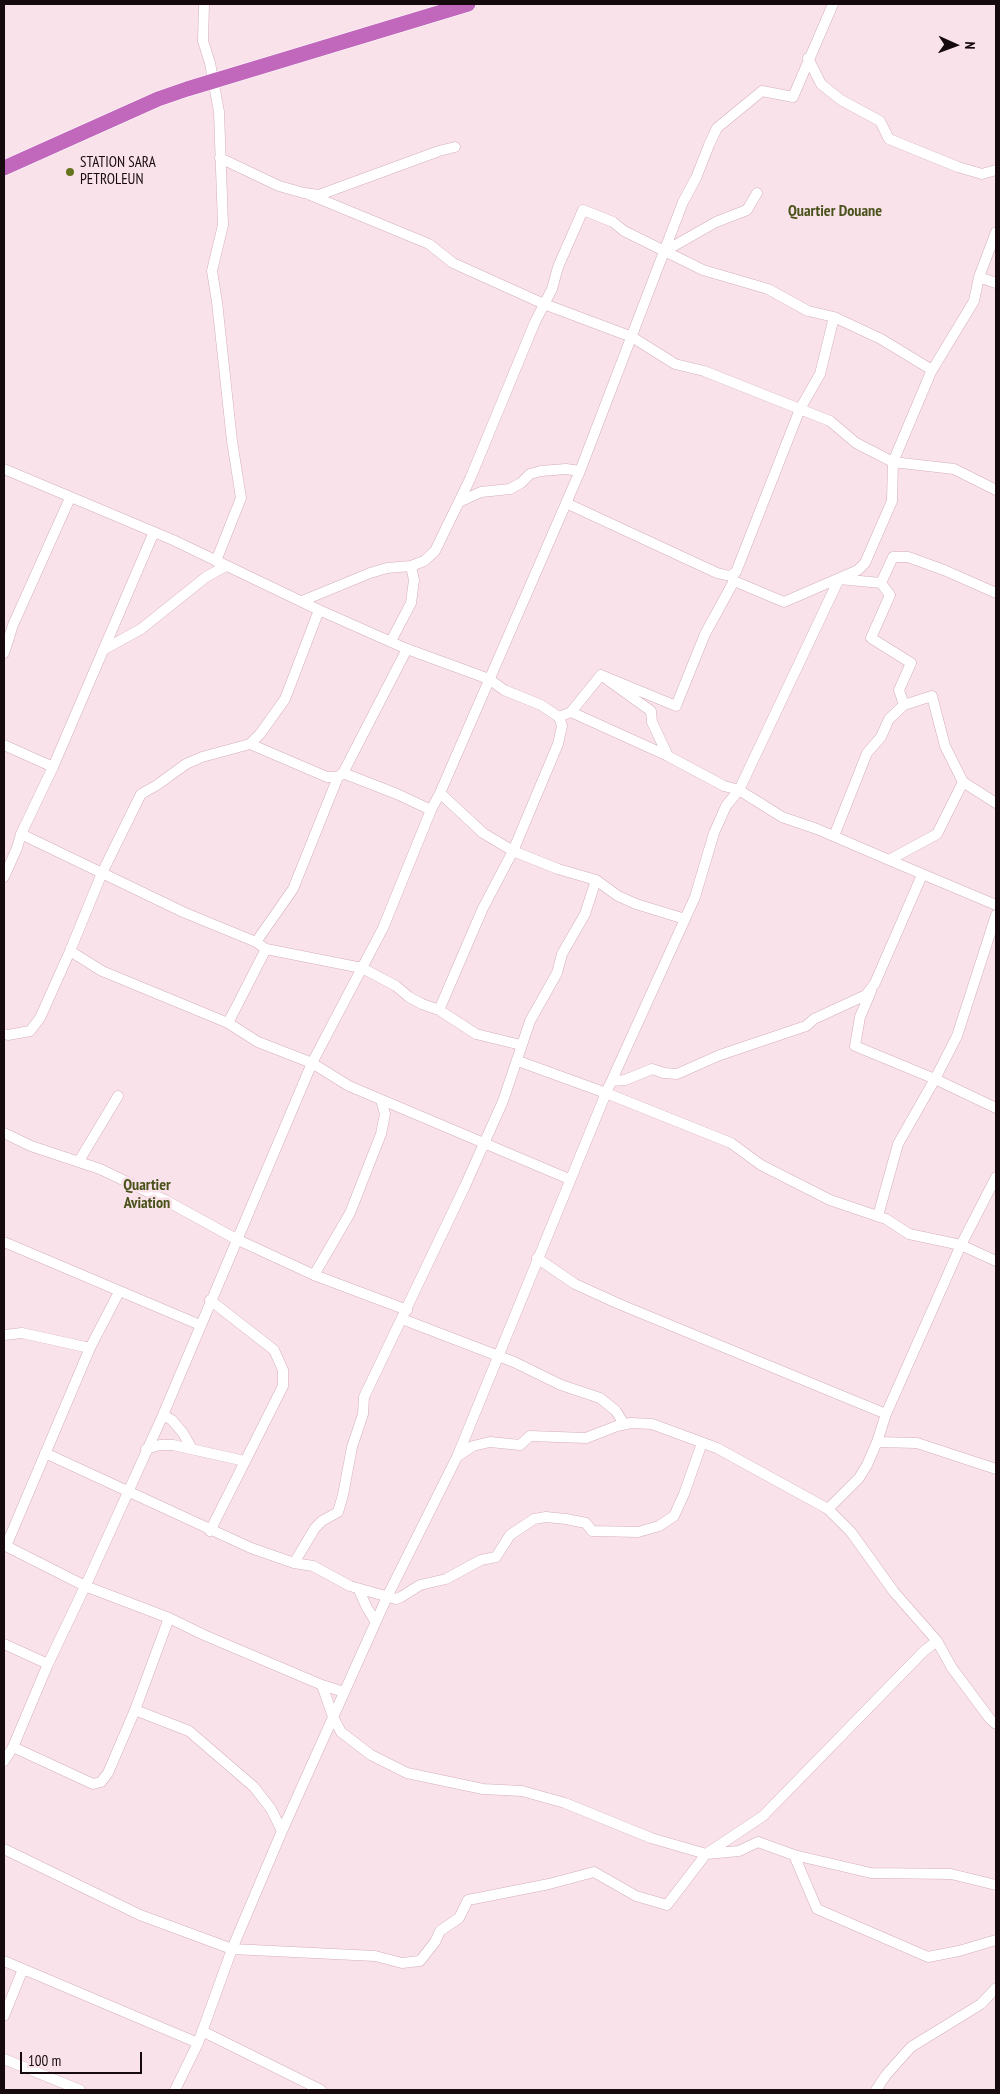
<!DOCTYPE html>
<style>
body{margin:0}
#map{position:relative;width:1000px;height:2094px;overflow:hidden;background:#fae2eb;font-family:"PT Sans Narrow",sans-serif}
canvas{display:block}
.frame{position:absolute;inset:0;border:5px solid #170a0f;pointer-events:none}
.north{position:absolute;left:930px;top:20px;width:50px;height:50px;-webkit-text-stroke:4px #fae2eb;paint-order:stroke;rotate:92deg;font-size:14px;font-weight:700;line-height:20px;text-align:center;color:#170a0f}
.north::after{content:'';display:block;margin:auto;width:18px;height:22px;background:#170a0f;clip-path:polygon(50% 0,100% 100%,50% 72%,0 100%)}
.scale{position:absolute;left:20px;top:2052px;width:122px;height:22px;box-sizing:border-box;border:2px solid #170a0f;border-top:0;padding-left:6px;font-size:15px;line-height:18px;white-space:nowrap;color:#170a0f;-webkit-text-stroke:4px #fae2eb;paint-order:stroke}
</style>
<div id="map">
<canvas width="1000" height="2094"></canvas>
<div class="frame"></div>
<div class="north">N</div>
<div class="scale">100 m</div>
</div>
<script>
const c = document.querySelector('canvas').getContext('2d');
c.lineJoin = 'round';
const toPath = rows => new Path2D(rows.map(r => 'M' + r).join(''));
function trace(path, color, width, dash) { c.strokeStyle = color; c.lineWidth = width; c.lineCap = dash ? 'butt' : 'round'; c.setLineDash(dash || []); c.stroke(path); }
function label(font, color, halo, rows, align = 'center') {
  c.font = font + ' "PT Sans Narrow",sans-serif'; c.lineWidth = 5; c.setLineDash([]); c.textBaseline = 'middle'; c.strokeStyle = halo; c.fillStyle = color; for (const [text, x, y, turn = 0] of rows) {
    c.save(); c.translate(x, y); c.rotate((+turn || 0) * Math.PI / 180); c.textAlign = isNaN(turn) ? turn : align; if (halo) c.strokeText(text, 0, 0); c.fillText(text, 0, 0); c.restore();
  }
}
const minor = toPath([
 [204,4,203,41,210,63,219,112,223,225,212,271,217,302,232,441,241,498,216,561],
 [808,58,821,84,841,100,880,121,889,139,958,167,982,174,996,170],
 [220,158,279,186,304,193,319,195,439,151,455,147],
 [310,195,429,244,453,263,544,304,632,337,675,364,704,371,830,421,856,443,893,462,954,469,996,490],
 [665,251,716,222,747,210,757,193],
 [979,277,996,283],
 [4,469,173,540,319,610,407,649,489,679,504,690,541,705,559,717,571,712,668,756],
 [459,502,481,492,510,489,521,483,530,474,541,471,566,469,580,471],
 [566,503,717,573,730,576,736,572,800,409,820,374,834,317],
 [881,583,890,595,871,638,911,663,899,690,904,705,932,696,945,746,963,782],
 [302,601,370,573,387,568,411,566,424,561,435,551,470,479,535,322,552,289,558,267,583,210,613,222,624,231,703,270,768,289,808,311,834,317,881,339,932,370],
 [391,641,411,603,414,580,411,566],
 [103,650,141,629,206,577,226,566],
 [4,653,13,625,70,498],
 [601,675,676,706,705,634,734,581,784,602,858,570,865,563,892,501,893,462,931,372,974,301,979,277,996,232],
 [571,712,601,675,651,711,652,722,668,756,724,786,739,790,782,817,817,829,889,860,937,834,963,782,996,803],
 [250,744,327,777,338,777,343,773,407,649],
 [4,745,53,767],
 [343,773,397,794,431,810],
 [440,793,483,833,513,851,558,869,596,880,618,896,636,904,685,919,695,897,714,833,726,806,739,790,839,579,881,583,893,557,908,557,944,570,996,593],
 [21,834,183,912,256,942,266,949,362,968,396,986,409,997,422,1004,439,1010,476,1034,521,1045],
 [834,836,867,753,881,737,889,719,904,705],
 [889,860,996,905],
 [4,877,17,848,21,834,53,767,154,532],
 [256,942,293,889,338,777],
 [70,951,102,873,141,794,157,785,186,764,202,757,250,744,260,734,285,699,319,610],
 [871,991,860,1017,855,1046,935,1079,996,1108],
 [439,1010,483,908,513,851,558,744,562,726,559,717],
 [228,1023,266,949],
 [4,1034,8,1035,30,1031,40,1018,70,951,102,971,228,1023,258,1042,312,1063,349,1086,569,1179],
 [518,1061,606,1093,685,919],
 [612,1081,625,1080,652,1069,664,1073,677,1074,720,1055,806,1026,814,1019,866,995,875,983,922,875],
 [4,1133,31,1146,100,1169,165,1200,236,1239,314,1275,407,1310],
 [79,1161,118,1096],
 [996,1177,961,1245,996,1261],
 [878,1216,898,1144,935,1079,957,1036,996,915],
 [4,1242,200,1325],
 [537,1258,575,1284,619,1304,886,1414],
 [314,1275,350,1213,381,1134,385,1114,381,1100],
 [402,1319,514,1362,561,1385,600,1398,616,1411,624,1424],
 [4,1335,22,1333,90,1348],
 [163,1415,172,1420,183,1433,192,1449],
 [146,1449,160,1445,173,1445,245,1461],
 [45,1453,251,1548,294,1563,313,1566,350,1586,396,1599,401,1597,420,1585,446,1579,481,1560,496,1557,510,1535,534,1519,546,1517,566,1519,586,1523,592,1531,638,1532,659,1526,674,1516,684,1494,702,1443],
 [458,1456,473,1446,490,1442,520,1445,530,1436,586,1438,617,1426,631,1423,652,1424,717,1448,828,1509,851,1532,894,1592,937,1641,952,1668,990,1719,996,1724],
 [828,1509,859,1478,867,1465,877,1442,917,1443,996,1469],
 [210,1531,283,1386,283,1370,274,1350,210,1300],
 [4,1545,85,1586,169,1618,204,1635,322,1685,333,1717,341,1732,371,1755,407,1773,483,1789,522,1791,565,1803,651,1838,706,1854,763,1816,924,1651,937,1641],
 [6,1546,90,1348,119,1292],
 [294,1563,315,1528,322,1521,338,1512,343,1495,352,1447,363,1414,364,1397,465,1186,503,1101,530,1021,557,973,562,954,585,914,596,880],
 [359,1590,366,1606,375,1621],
 [4,1644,48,1664],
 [322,1685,344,1692],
 [135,1710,189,1731,254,1787,271,1809,282,1831],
 [13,1747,93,1784,101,1782,108,1773,135,1710,169,1618],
 [4,1761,13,1747,48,1664,90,1576,163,1415,312,1063,383,928,431,810,440,793,580,471,683,202,696,178,709,145,717,128,762,91,793,97,833,4],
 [4,1849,140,1915,232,1949,375,1956,402,1963,420,1961,435,1942,440,1931,459,1918,468,1900,549,1884,594,1872,636,1896,667,1905,706,1854,739,1851,758,1842,794,1855,871,1873,951,1874,996,1885],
 [794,1855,817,1909,928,1957,959,1951,996,1940],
 [4,1961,198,2043],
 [4,2016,23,1969],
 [202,2031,321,2090],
 [4,2059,80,2090],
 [175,2090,198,2043,232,1949,282,1831,387,1597,457,1457,606,1093,731,1143,761,1165,830,1200,886,1219,909,1234,961,1245,886,1414,877,1442],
 [876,2090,886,2075,911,2047,981,2004,996,1988]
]);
const highway = toPath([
 [4,168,158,99,187,89,468,4]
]);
trace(minor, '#d4aebc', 11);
trace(highway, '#fff', 16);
trace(minor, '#fff', 10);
trace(highway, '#c167bc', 15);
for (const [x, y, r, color] of [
 [70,172,5,"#66731e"]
]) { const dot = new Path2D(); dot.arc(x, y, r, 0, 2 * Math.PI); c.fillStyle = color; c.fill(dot); trace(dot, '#fae2eb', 2); }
label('15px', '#170a0f', '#fae2eb', [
 ["STATION SARA",80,163],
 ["PETROLEUN",80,180]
], 'left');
label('bold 16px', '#4a531b', '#fae2eb', [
 ["Quartier Douane",835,211],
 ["Quartier",147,1185],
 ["Aviation",147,1203]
]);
</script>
